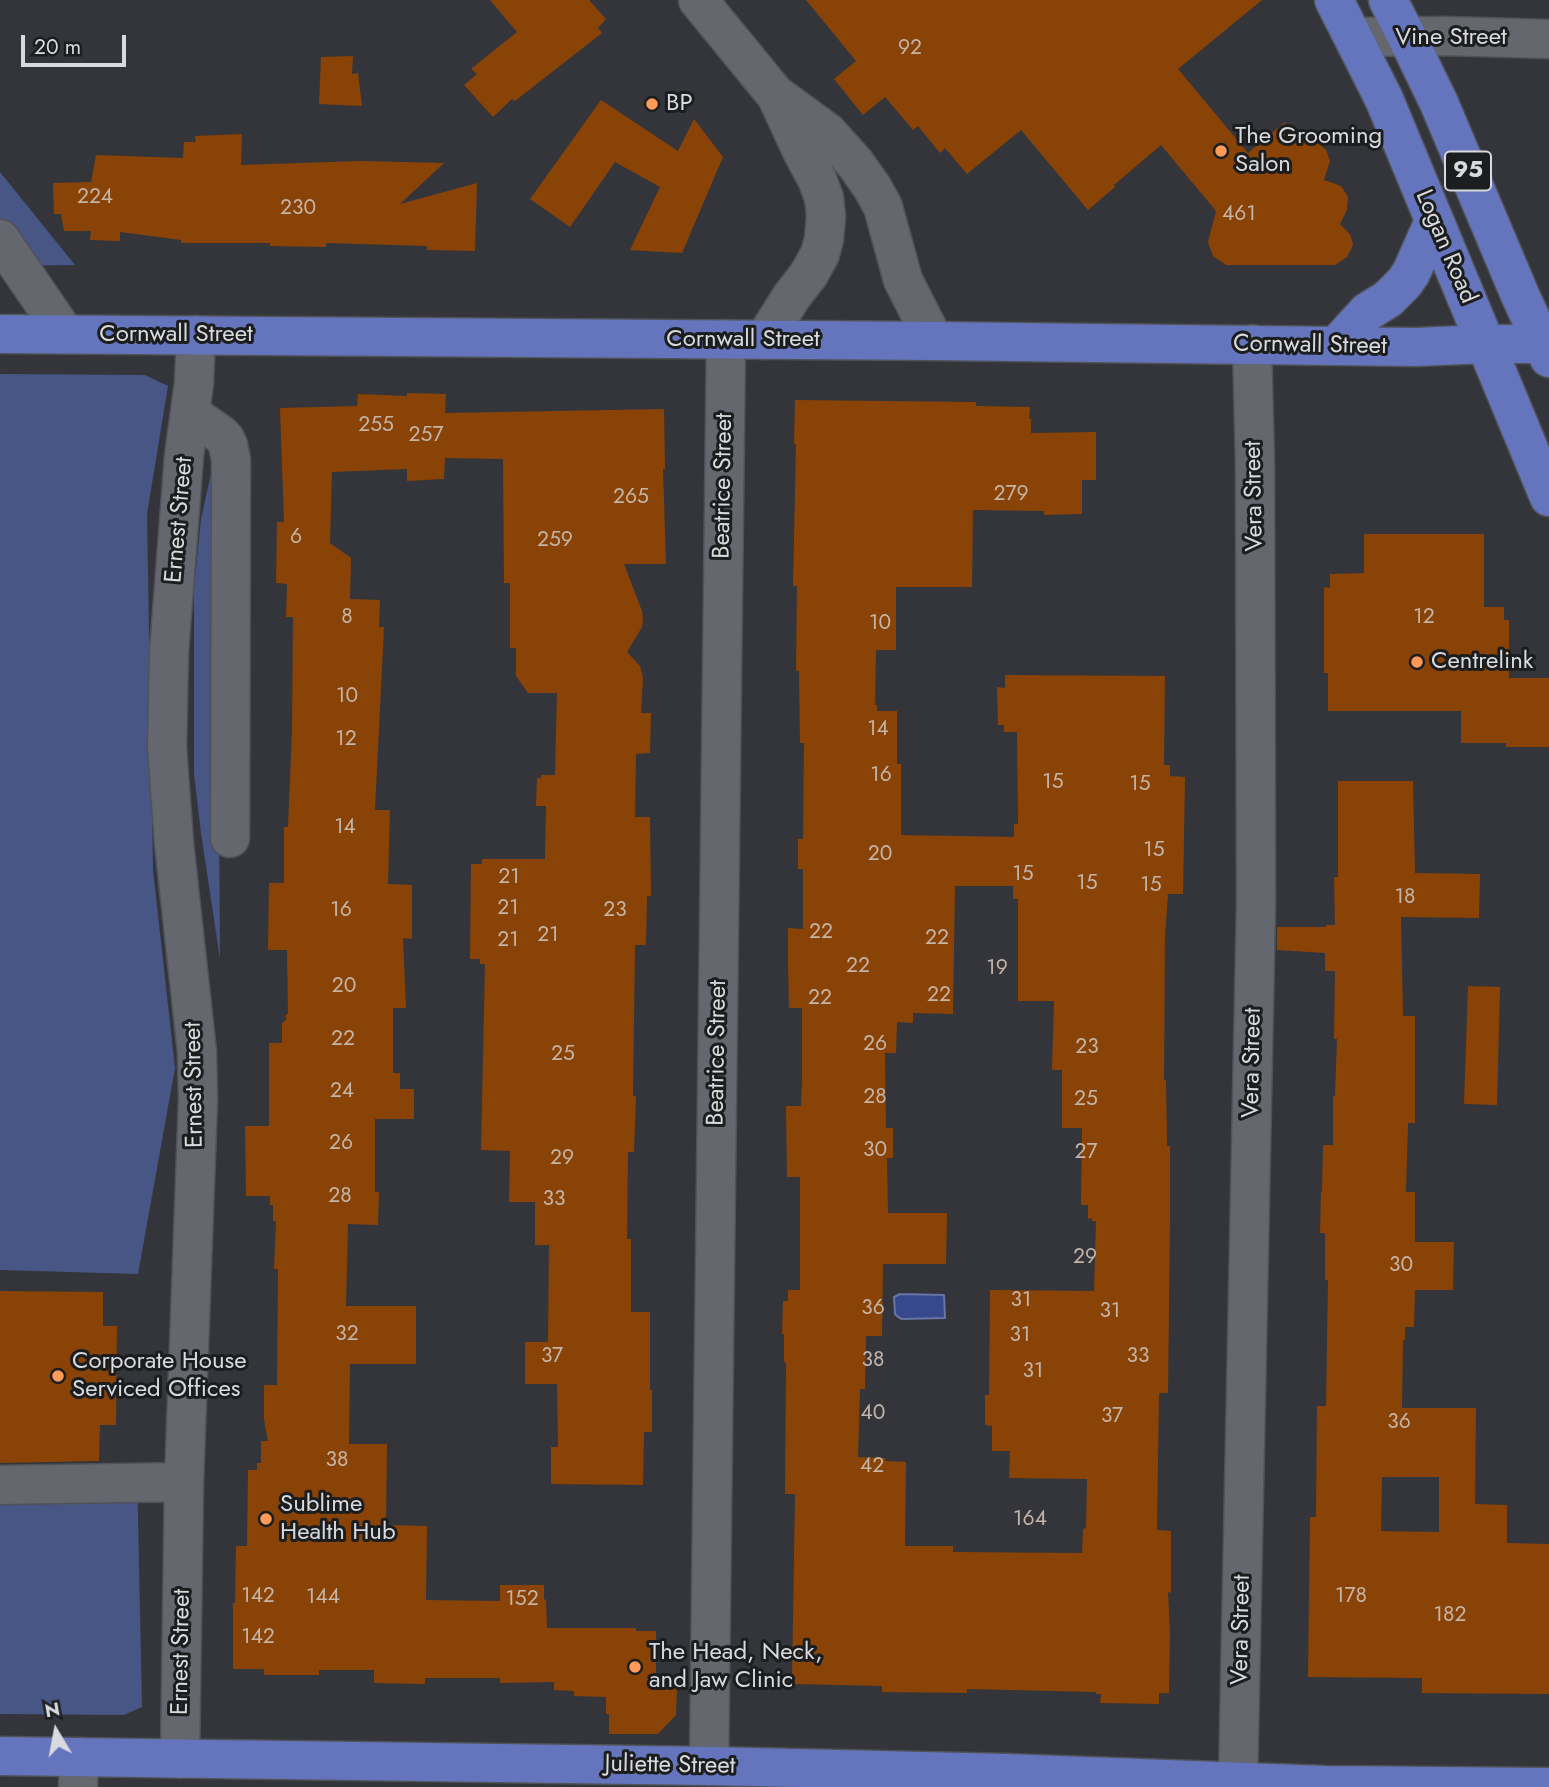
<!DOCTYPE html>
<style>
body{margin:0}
#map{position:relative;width:1549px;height:1787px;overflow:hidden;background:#33353b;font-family:Jost,sans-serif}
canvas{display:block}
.north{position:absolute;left:21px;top:1696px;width:70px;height:70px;-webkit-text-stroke:5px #1c1d1f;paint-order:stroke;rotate:350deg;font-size:19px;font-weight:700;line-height:28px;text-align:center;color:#d9dade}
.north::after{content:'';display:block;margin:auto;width:24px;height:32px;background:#d9dade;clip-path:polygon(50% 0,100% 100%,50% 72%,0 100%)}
.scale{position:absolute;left:21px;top:35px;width:105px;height:32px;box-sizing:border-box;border:4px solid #d9dade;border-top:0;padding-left:9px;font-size:21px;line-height:24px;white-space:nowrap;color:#d9dade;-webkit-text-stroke:5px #1c1d1f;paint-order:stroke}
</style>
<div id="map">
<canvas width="1549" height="1787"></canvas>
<div class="north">N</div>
<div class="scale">20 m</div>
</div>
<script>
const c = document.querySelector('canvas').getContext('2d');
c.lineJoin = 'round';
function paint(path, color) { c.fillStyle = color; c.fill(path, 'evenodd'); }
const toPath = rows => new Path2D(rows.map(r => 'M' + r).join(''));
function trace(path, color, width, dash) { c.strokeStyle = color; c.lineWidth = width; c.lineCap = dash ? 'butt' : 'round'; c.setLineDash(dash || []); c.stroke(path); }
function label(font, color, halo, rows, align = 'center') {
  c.font = font + ' Jost,sans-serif'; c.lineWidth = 6; c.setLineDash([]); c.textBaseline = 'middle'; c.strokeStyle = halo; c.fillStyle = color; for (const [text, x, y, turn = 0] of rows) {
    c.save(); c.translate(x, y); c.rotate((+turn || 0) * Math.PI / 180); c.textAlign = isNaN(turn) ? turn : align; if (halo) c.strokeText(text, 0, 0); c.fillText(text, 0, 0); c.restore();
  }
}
paint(toPath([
 [0,172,75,265,0,266],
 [0,374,145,375,168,386,147,514,153,870,175,1068,138,1274,0,1270],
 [215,455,219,807,220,959,201,833,194,774,194,589,201,519],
 [0,1468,137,1469,142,1707,124,1715,0,1714]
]), '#485686');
const water = toPath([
 [900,1294,944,1295,945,1318,902,1319,898,1317,895,1314,894,1297,900,1294]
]);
paint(water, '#38488d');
trace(water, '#6874a5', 2);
paint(toPath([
 [490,0,589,0,606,19,598,28,602,33,515,101,512,99,493,117,464,85,477,74,471,69,517,32],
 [806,0,1262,0,1178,69,1248,153,1285,122,1294,136,1315,140,1326,150,1330,161,1324,180,1341,186,1348,197,1347,210,1340,224,1350,234,1353,245,1347,257,1335,265,1226,265,1213,256,1208,242,1216,211,1161,145,1114,185,1115,187,1088,210,1021,130,967,174,945,148,940,153,918,126,913,130,885,97,863,115,834,79,856,61],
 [353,56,352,74,358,73,362,106,319,104,321,57],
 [601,100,678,151,694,119,723,157,682,253,630,250,660,187,615,162,570,227,530,199],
 [242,134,241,165,360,161,444,163,400,204,477,183,475,251,427,250,427,246,326,243,326,247,270,246,270,243,181,243,181,240,120,232,120,241,90,240,91,231,64,231,61,214,54,214,53,183,91,182,96,155,183,158,184,142,196,142,195,136],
 [407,393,446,394,445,413,664,409,665,469,663,469,666,564,624,564,642,611,643,619,642,627,627,652,640,666,643,678,641,713,651,713,650,753,636,754,635,817,650,817,651,896,647,896,646,945,635,945,633,1096,636,1096,634,1152,628,1152,627,1239,631,1239,631,1312,650,1312,650,1390,652,1390,652,1432,644,1432,643,1485,551,1484,551,1447,558,1447,557,1384,525,1384,525,1342,548,1342,549,1245,535,1245,535,1202,509,1202,510,1151,481,1150,485,964,480,964,480,959,470,959,471,864,482,864,482,859,545,859,546,806,536,806,537,778,541,778,541,775,555,775,557,693,528,693,516,676,516,648,510,648,510,583,504,583,503,459,445,458,444,479,407,481,407,469,332,472,330,543,351,558,350,599,380,600,379,627,384,627,375,810,390,810,388,884,412,885,412,939,403,938,406,1008,393,1008,393,1073,400,1073,400,1089,414,1089,414,1119,375,1119,375,1192,379,1192,378,1225,348,1224,346,1306,416,1306,416,1364,350,1364,349,1444,387,1444,386,1525,427,1526,426,1600,500,1601,500,1585,544,1585,544,1599,546,1600,547,1628,636,1628,636,1631,656,1631,656,1687,677,1687,676,1715,658,1734,609,1734,609,1714,606,1714,606,1697,574,1696,574,1691,554,1690,554,1682,500,1683,500,1678,425,1678,425,1684,374,1683,374,1670,319,1670,319,1675,264,1675,264,1669,233,1669,233,1603,235,1603,236,1546,247,1546,248,1470,257,1470,257,1463,261,1463,261,1441,268,1441,264,1420,264,1385,277,1385,278,1269,274,1269,276,1221,273,1221,273,1205,270,1205,270,1196,246,1196,245,1126,269,1126,269,1043,282,1043,282,1023,286,1020,286,1014,288,1014,287,950,268,950,269,883,284,883,284,827,288,827,292,731,293,617,286,617,287,584,276,583,277,522,284,522,280,408,357,406,358,394,407,396],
 [795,400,976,402,976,406,1030,407,1029,419,1031,419,1031,433,1096,432,1096,480,1082,480,1082,514,1044,515,1044,511,973,510,972,587,896,587,896,650,876,650,875,705,877,705,877,711,897,711,897,764,901,764,901,835,1014,837,1014,824,1018,824,1017,732,1004,732,1004,725,998,725,997,687,1005,688,1005,675,1165,676,1164,765,1170,765,1170,776,1185,777,1183,894,1168,894,1165,937,1164,1080,1166,1080,1167,1146,1170,1146,1170,1220,1168,1393,1159,1393,1157,1530,1171,1531,1171,1593,1168,1592,1170,1632,1169,1693,1159,1693,1159,1704,1100,1703,1101,1694,1096,1694,1096,1692,967,1689,967,1693,882,1692,882,1686,792,1684,795,1494,785,1494,786,1364,784,1361,784,1334,782,1334,783,1301,788,1301,788,1290,800,1290,800,1177,787,1177,786,1106,801,1106,802,1081,802,1008,789,1008,788,963,788,928,803,929,803,869,798,869,798,839,803,839,804,743,800,743,799,671,796,671,797,586,793,586,796,444,794,444],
 [955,886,1013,886,1013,899,1018,899,1018,1001,1054,1001,1052,1070,1062,1070,1062,1128,1082,1128,1081,1205,1088,1205,1088,1219,1092,1218,1092,1221,1096,1221,1094,1291,990,1290,989,1395,985,1395,985,1425,992,1426,992,1451,1010,1451,1009,1478,1087,1479,1086,1528,1083,1529,1082,1553,953,1552,953,1546,905,1546,906,1462,885,1461,885,1458,858,1457,860,1389,865,1389,866,1336,882,1336,883,1264,946,1264,947,1213,888,1213,887,1158,893,1158,893,1128,886,1128,885,1053,896,1053,897,1022,913,1023,913,1013,953,1014],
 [1364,534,1484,534,1484,607,1504,607,1504,620,1509,620,1509,678,1549,678,1549,747,1506,747,1506,743,1461,743,1461,711,1328,711,1328,673,1324,673,1324,587,1330,588,1330,574,1364,573],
 [1338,781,1413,781,1415,873,1480,874,1479,918,1401,917,1403,1016,1415,1016,1415,1123,1408,1123,1406,1192,1415,1192,1415,1242,1454,1242,1453,1290,1415,1290,1414,1327,1405,1327,1405,1340,1403,1340,1402,1408,1476,1408,1475,1504,1507,1505,1507,1543,1549,1544,1549,1694,1422,1693,1422,1678,1308,1677,1310,1517,1316,1517,1317,1406,1326,1406,1328,1280,1325,1280,1325,1233,1320,1233,1321,1192,1322,1192,1323,1145,1333,1145,1333,1096,1335,1096,1337,1039,1334,1039,1335,971,1325,971,1325,953,1277,950,1277,927,1326,927,1326,925,1335,925,1334,877,1338,877],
 [1382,1477,1439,1477,1439,1532,1381,1531],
 [1468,986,1500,987,1497,1105,1464,1104],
 [0,1291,103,1292,103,1326,117,1326,116,1425,100,1425,99,1461,0,1463]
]), '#8a4306');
const minor = toPath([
 [698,0,775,94,827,132,855,163,872,187,883,207,903,280,934,341],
 [1354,37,1444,36,1549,39],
 [0,239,65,334],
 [764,340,792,296,809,274,820,254,824,239,826,216,824,198,817,179,802,151,777,97],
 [190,413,220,434,225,439,228,445,231,460,230,838],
 [0,1485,184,1482],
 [180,1759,184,1482,198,1100,197,1052,174,843,167,747,169,652,184,456,194,383,196,335],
 [709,1766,726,339],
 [1238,1782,1256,904,1255,464,1252,344],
 [78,1787,79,1757]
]);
const major = toPath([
 [1334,0,1384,99,1549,497],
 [1388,0,1407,37,1439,103,1520,295,1549,358],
 [0,334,934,341,1416,347,1485,344,1549,344],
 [1336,346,1367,312,1388,299,1404,283,1411,273,1434,221],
 [0,1756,709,1766,1007,1773,1325,1785,1549,1787]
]);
trace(minor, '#505257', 41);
trace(major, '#505257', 41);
trace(minor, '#65676e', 38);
trace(major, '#6475bd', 38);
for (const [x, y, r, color] of [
 [652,104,7,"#fe9b59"],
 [1221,151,7,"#fe9b59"],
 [1417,662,7,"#fe9b59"],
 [58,1376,7,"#fe9b59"],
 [266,1519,7,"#fe9b59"],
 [635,1667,7,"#fe9b59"]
]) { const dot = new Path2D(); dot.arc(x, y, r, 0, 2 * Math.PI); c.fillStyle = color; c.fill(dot); trace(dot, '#1c1d1f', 2.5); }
label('21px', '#c5b4a8', null, [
 ["92",910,49],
 ["224",95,198],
 ["230",298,209],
 ["461",1239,215],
 ["255",376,426],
 ["257",426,436],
 ["279",1011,495],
 ["265",631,498],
 ["6",296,538],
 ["259",555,541],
 ["8",347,618],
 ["12",1424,618],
 ["10",880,624],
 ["10",347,697],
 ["14",878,730],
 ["12",346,740],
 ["16",881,776],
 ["15",1053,783],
 ["15",1140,785],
 ["14",345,828],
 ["15",1154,851],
 ["20",880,855],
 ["15",1023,875],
 ["21",509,878],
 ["15",1087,884],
 ["15",1151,886],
 ["18",1405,898],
 ["21",508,909],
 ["16",341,911],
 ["23",615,911],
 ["22",821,933],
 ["21",548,936],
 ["22",937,939],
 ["21",508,941],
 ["22",858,967],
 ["19",997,969],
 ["20",344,987],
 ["22",939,996],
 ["22",820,999],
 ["22",343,1040],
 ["26",875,1045],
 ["23",1087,1048],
 ["25",563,1055],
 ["24",342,1092],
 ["28",875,1098],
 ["25",1086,1100],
 ["26",341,1144],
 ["30",875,1151],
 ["27",1086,1153],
 ["29",562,1159],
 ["28",340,1197],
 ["33",554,1200],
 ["29",1085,1258],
 ["30",1401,1266],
 ["31",1021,1301],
 ["36",873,1309],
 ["31",1110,1312],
 ["32",347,1335],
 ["31",1020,1336],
 ["37",552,1357],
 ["33",1138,1357],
 ["38",873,1361],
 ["31",1033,1372],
 ["40",873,1414],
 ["37",1112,1417],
 ["36",1399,1423],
 ["38",337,1461],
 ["42",872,1467],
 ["164",1030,1520],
 ["142",258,1597],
 ["178",1351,1597],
 ["144",323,1598],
 ["152",522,1600],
 ["182",1450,1616],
 ["142",258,1638]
]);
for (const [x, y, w] of [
 [1468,171,46]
]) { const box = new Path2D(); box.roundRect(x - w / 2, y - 19.5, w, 39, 5); c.fillStyle = '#1c1d1f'; c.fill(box); trace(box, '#d9dade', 2); }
label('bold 23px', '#d9dade', null, [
 ["95",1468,171]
]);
label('24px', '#d9dade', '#1c1d1f', [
 ["Vine Street",1451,38],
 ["Logan Road",1445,247,67],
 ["Cornwall Street",176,335],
 ["Cornwall Street",743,340],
 ["Cornwall Street",1310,346,1],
 ["Beatrice Street",724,486,-89],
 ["Vera Street",1255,496,-91],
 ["Ernest Street",180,520,-85],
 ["Beatrice Street",718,1053,-89],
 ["Vera Street",1253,1063,-89],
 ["Ernest Street",195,1085,-91],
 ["Vera Street",1242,1630,-89],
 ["Ernest Street",182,1652,-89],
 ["Juliette Street",670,1766,1]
]);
label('24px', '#d9dade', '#1c1d1f', [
 ["BP",666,104],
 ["The Grooming",1235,137],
 ["Salon",1235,165],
 ["Centrelink",1431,662],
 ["Corporate House",72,1362],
 ["Serviced Offices",72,1390],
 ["Sublime",280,1505],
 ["Health Hub",280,1533],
 ["The Head, Neck,",649,1653],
 ["and Jaw Clinic",649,1681]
], 'left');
</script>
